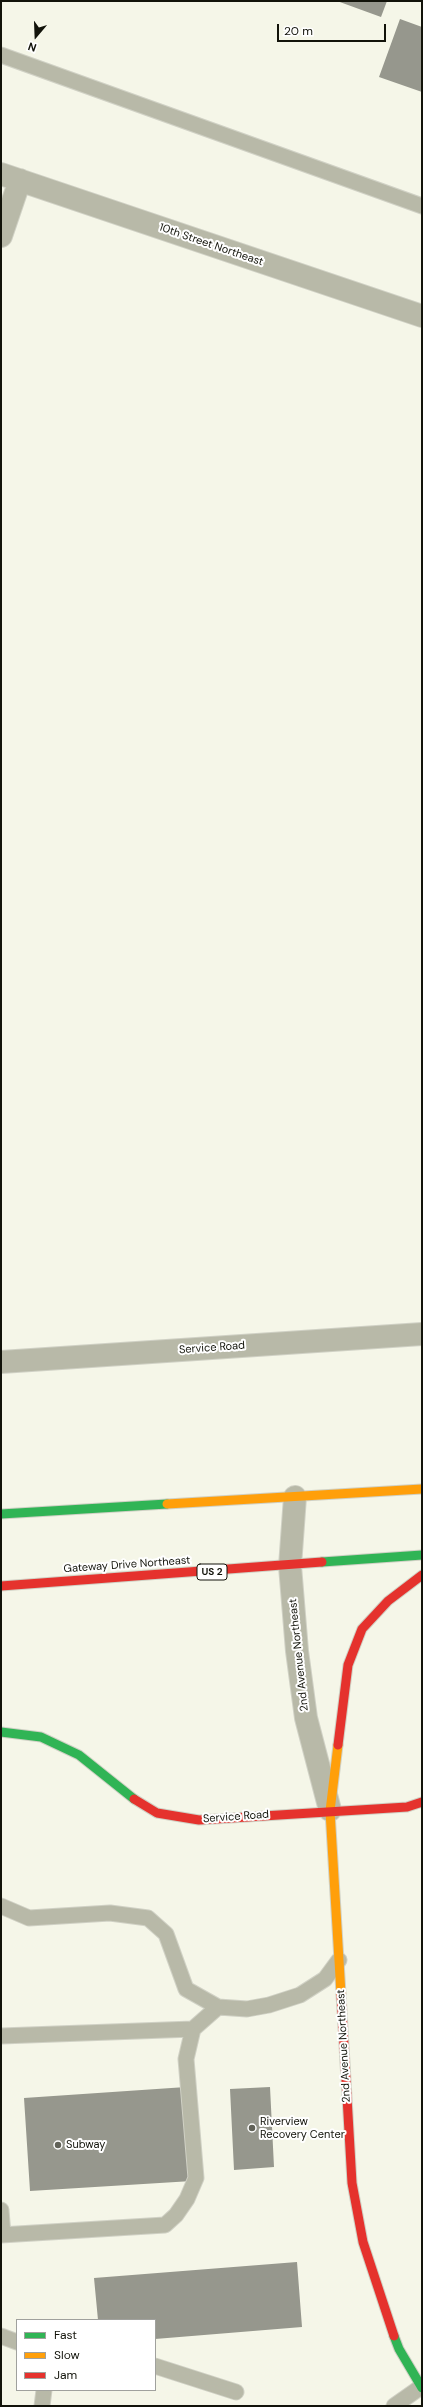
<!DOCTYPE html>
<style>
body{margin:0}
#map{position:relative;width:423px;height:2407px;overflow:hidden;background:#f5f6e8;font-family:"DM Sans",sans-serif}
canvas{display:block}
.frame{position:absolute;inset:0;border:2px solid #12130a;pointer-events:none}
.legend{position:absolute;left:16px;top:2319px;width:140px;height:72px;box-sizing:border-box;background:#fff;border:1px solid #a0a19d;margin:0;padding:5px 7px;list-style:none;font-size:12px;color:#12130a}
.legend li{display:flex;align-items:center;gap:8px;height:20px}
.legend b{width:20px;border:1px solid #a0a19d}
.north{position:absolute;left:16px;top:16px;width:40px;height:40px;-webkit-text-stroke:3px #fff;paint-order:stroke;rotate:199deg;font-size:11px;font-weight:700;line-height:16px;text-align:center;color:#12130a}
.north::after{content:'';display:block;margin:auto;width:14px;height:18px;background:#12130a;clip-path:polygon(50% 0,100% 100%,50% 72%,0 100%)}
.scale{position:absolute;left:277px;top:24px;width:109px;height:18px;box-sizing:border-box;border:2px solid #12130a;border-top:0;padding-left:5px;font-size:12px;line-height:14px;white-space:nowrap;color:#12130a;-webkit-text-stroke:3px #fff;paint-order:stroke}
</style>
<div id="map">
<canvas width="423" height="2407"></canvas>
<div class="frame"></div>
<ul class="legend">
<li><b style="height:5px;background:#30b455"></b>Fast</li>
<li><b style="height:5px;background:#ff9f0a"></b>Slow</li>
<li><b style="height:5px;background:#e5322d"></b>Jam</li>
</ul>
<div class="north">N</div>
<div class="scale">20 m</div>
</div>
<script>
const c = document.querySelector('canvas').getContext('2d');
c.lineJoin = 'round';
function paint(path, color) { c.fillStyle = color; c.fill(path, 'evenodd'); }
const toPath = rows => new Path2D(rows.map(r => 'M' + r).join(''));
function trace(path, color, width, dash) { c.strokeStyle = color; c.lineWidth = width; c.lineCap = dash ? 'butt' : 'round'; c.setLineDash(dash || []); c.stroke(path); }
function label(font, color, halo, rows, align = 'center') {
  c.font = font + ' "DM Sans",sans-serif'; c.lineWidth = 4; c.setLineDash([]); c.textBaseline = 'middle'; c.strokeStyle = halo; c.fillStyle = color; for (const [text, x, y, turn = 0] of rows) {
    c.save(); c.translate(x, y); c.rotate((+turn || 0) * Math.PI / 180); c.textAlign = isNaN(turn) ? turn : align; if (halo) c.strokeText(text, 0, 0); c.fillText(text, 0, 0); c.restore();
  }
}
paint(toPath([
 [337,1,387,1,381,17],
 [400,19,422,27,422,92,379,77],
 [186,2087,192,2181,30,2191,24,2098],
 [270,2087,274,2167,234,2170,230,2089],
 [297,2262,302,2327,155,2339,155,2320,98,2320,94,2278]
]), '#96978d');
const lane = toPath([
 [1,55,422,206],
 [1,1906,29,1918,110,1913,148,1918,166,1934,186,1989,218,2007,247,2009,269,2005,300,1995,325,1979,339,1960],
 [1,2036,193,2029],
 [1,2210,3,2235],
 [1,2235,165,2225,176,2215,187,2199,196,2178,186,2059,193,2029,218,2007],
 [1,2336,17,2342],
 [155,2366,236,2392],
 [42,2406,44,2390],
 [394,2406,421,2387]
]);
const street = toPath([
 [1,174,422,316],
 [1,236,20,180],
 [1,1362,422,1334],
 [295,1497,290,1566,297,1651,306,1718,330,1810]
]);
const fast = toPath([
 [1,1514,167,1504],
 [322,1562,422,1555],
 [1,1732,41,1737,79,1755,134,1799],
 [394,2336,399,2349,422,2388]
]);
const slow = toPath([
 [167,1504,422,1489],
 [338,1745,330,1811,341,1994]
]);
const jam = toPath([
 [1,1586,322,1562],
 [338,1745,348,1665,362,1629,388,1601,422,1575],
 [134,1799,157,1813,199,1820,407,1807,422,1802],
 [341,1994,352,2183,363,2242,394,2336]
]);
trace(lane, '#d0d1c5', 17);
trace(street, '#d0d1c5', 24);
trace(fast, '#d0d1c5', 11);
trace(slow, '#d0d1c5', 11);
trace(jam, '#d0d1c5', 11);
trace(lane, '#b8b9a8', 15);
trace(street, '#b8b9a8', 22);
trace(fast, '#30b455', 9);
trace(slow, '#ff9f0a', 9);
trace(jam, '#e5322d', 9);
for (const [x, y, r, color] of [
 [252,2128,4,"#616258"],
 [58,2145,4,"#616258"]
]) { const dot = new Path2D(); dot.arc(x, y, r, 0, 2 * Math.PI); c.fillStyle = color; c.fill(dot); trace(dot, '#fff', 1.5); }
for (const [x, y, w] of [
 [212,1572,30]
]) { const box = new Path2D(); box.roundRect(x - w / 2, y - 8, w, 16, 3); c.fillStyle = '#fff'; c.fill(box); trace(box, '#12130a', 1); }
label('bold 10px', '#12130a', null, [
 ["US 2",212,1572]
]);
label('11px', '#12130a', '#fff', [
 ["10th Street Northeast",211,245,19],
 ["Service Road",212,1348,-4],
 ["Gateway Drive Northeast",127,1565,-4],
 ["2nd Avenue Northeast",299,1655,-96],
 ["Service Road",236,1817,-4],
 ["2nd Avenue Northeast",344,2046,-93]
]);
label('11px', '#12130a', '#fff', [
 ["Riverview",260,2122],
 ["Recovery Center",260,2135],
 ["Subway",66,2145]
], 'left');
</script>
